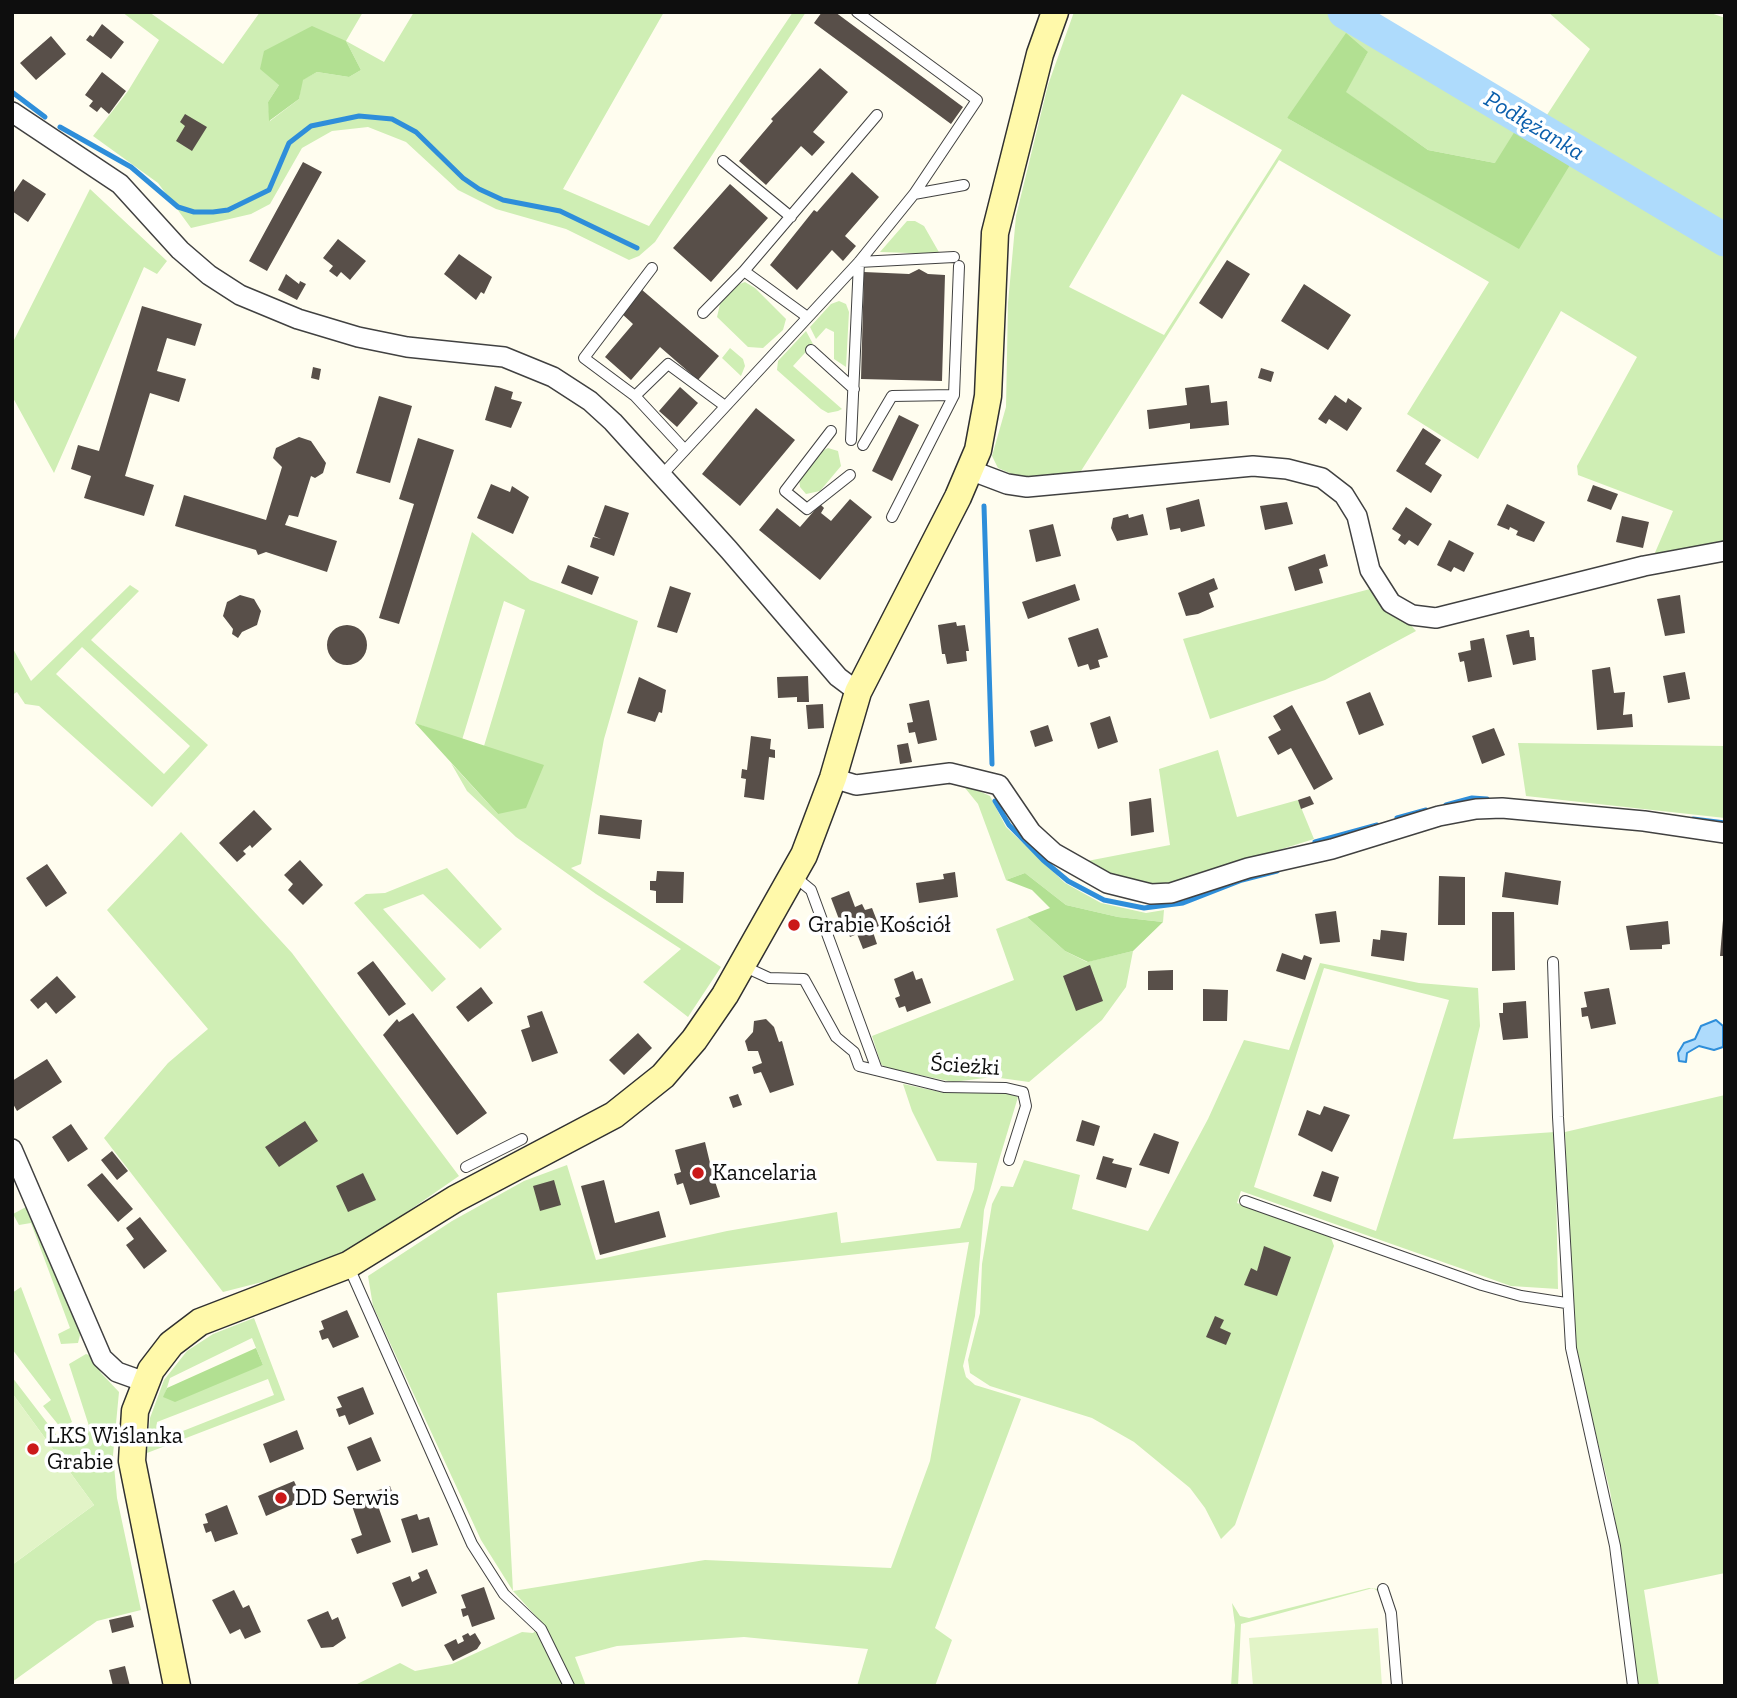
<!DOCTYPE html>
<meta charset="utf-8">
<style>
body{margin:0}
#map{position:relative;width:1737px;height:1698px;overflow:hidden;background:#fffdef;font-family:"Zilla Slab",serif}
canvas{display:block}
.frame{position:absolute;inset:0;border:14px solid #0e0e0e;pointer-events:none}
</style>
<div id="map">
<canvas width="1737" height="1698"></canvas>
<div class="frame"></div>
</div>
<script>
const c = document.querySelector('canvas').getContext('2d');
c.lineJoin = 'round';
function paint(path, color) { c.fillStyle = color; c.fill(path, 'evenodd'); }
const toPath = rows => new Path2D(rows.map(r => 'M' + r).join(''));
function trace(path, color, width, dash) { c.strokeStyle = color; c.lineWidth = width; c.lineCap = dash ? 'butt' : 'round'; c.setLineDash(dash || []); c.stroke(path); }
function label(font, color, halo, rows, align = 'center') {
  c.font = font + ' "Zilla Slab",serif'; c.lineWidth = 7; c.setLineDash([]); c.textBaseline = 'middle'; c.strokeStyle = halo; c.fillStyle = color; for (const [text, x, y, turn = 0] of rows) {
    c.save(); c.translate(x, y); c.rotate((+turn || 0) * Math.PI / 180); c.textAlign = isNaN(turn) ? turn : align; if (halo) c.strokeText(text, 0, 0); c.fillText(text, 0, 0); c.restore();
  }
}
paint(toPath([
 [122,12,149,12,223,64,260,12,363,12,346,41,384,62,414,12,664,12,563,189,649,226,793,12,806,12,655,242,639,256,629,260,566,229,496,209,458,190,406,142,368,127,332,131,302,148,270,204,251,214,191,228,158,183,93,136,128,91,159,40],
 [346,41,361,70,349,77,317,72,302,80,299,99,270,121,268,102,279,85],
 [1074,12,1363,12,1543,121,1590,49,1548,12,1708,12,1725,18,1725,542,1654,555,1673,511,1578,475,1577,466,1637,357,1561,311,1478,459,1407,414,1489,282,1279,160,1081,471,1021,478,998,468,992,456,1006,407,1008,303,1016,216,1048,85],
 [1368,52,1345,92,1428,150,1495,163,1519,248,1287,118],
 [1182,94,1282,150,1164,335,1069,287],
 [90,189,167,261,157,274,144,267,54,473,12,396,12,344],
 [907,221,915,221,924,226,940,254,880,252],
 [745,282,755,288,786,319,783,330,763,348,748,347,717,317,720,304,737,285],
 [839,301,846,304,849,312,846,367,834,359,834,332,826,328,816,339,810,327,831,304],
 [806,331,813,344,793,366,842,409,838,411,828,413,821,409,777,370,778,361],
 [730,348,743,359,745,366,741,376,722,358],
 [828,448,838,451,841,466,820,491,806,494,800,487,799,478,820,452],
 [472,532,530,580,638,621,604,739,581,864,571,868,721,967,688,1017,643,982,681,949,596,894,516,837,467,791,451,763,498,814,492,750,484,746,525,610,504,601,462,740,415,723],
 [130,585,139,591,91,640,208,745,152,807,39,706,25,704,17,692,12,695,12,647,31,681],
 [82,647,190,746,164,774,56,674],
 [1370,589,1385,610,1409,623,1416,631,1325,680,1210,719,1183,639],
 [1518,743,1725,746,1725,818,1526,796],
 [1218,750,1237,817,1298,800,1314,839,1163,886,1128,882,1082,862,1170,845,1159,769],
 [961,783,990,796,1006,827,1065,883,1101,903,1146,913,1164,910,1163,922,1118,917,1066,905,1025,873,1006,880,978,804],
 [181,832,292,953,459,1176,349,1252,317,1268,223,1292,104,1138,168,1063,208,1029,107,910],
 [447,868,502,929,480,949,423,894,383,909,446,979,432,992,354,903,366,894,385,893],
 [1027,917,1065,951,1087,962,1133,951,1126,987,1102,1020,1029,1082,993,1077,953,1082,886,1068,881,1064,872,1036,1014,980,996,929],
 [1320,963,1419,983,1478,988,1480,1026,1453,1139,1555,1132,1558,1289,1511,1286,1241,1191,1237,1203,1330,1235,1334,1246,1235,1525,1221,1539,1205,1508,1190,1488,1134,1442,1092,1418,990,1386,970,1373,968,1360,980,1313,982,1264,992,1204,1001,1186,1013,1187,1024,1160,1080,1175,1072,1209,1148,1231,1208,1119,1244,1040,1289,1050],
 [1324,968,1449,1000,1376,1231,1254,1187],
 [903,1084,945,1093,1006,1093,1018,1097,984,1210,975,1316,963,1366,966,1377,975,1385,1021,1399,935,1628,952,1640,935,1686,857,1686,868,1649,744,1637,617,1646,575,1657,586,1686,353,1686,400,1663,415,1671,452,1664,522,1632,533,1633,543,1624,513,1591,481,1540,373,1306,368,1276,452,1221,524,1181,567,1165,596,1260,727,1231,837,1212,841,1243,960,1228,974,1189,977,1163,937,1161,912,1111],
 [969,1242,930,1461,891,1568,705,1560,513,1591,497,1293],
 [1725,1095,1725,1573,1644,1590,1659,1686,1638,1686,1624,1572,1610,1491,1577,1358,1571,1295,1565,1132],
 [26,1207,34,1212,82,1327,78,1343,61,1344,58,1334,70,1328,31,1223,19,1225,13,1214],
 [21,1287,72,1422,61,1428,43,1406,51,1400,12,1349,12,1293],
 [254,1318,285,1400,147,1453,150,1418,164,1380,187,1351,213,1334],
 [252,1338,263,1365,164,1397,170,1378],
 [268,1379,274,1395,155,1442,157,1422],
 [86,1354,94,1357,101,1373,119,1392,113,1455,117,1498,141,1610,97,1621,12,1682,12,1565,94,1505,12,1393,12,1377,61,1441,89,1426,69,1364],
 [1369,1588,1379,1589,1380,1593,1373,1588,1241,1624,1238,1686,1231,1686,1235,1625,1232,1603,1240,1616,1249,1618]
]), '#cfeeb4');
paint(toPath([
 [312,26,346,41,361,70,349,77,317,72,303,80,299,99,269,121,268,102,279,85,260,69,264,51],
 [1346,33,1368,52,1346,92,1428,150,1495,163,1520,123,1576,155,1519,249,1287,118],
 [415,723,544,765,526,808,498,814],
 [1025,873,1066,905,1118,917,1163,922,1133,951,1088,962,1065,951,1027,917,1050,908,1032,890,1006,880],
 [256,1348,263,1365,175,1402,163,1397,167,1388]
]), '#b2e092');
paint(toPath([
 [12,1393,94,1505,12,1565],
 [1378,1628,1382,1686,1253,1686,1249,1638]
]), '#e2f4c7');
const water = toPath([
 [1716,1020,1723,1026,1723,1047,1714,1050,1699,1046,1687,1053,1686,1062,1679,1061,1678,1053,1684,1043,1695,1039,1701,1026,1716,1020]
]);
paint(water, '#aedbfc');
trace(water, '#2e8eda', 2);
trace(toPath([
 [12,92,45,117],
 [60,127,131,167,178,207,194,212,213,212,228,210,269,190,289,143,311,126,359,116,392,119,416,132,463,178,479,189,503,200,560,211,637,248],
 [984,506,992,764],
 [995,801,1009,825,1043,860,1068,881,1104,900,1144,908,1183,903,1242,880,1277,871],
 [1446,805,1472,798,1487,799],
 [1397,818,1426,810],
 [1693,819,1725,823],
 [1315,842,1377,825]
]), '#2e8eda', 5);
trace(toPath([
 [1344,12,1725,240]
]), '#aedbfc', 33);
paint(toPath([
 [822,12,835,12,963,107,951,124,814,23],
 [102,24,124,42,111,59,86,40,90,35,93,37],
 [51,36,66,54,36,80,20,63],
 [820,68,848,92,813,132,825,142,812,156,801,146,766,185,739,161,773,121,771,119],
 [102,72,126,91,109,114,101,107,97,112,89,106,93,101,85,95],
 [185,114,207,127,192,151,176,141,185,126,180,122],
 [303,162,322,172,267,271,249,261],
 [852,172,879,197,845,236,856,246,843,261,832,250,797,290,770,265,814,210,817,212],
 [23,179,46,194,28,222,12,211,12,195],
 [730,184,768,218,711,282,673,248],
 [338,239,366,261,350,280,341,272,337,277,329,271,333,266,323,258],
 [459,254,492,277,484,294,481,292,476,300,444,274],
 [1227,260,1250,274,1222,319,1199,303],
 [919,269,928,274,945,275,942,381,861,379,864,272,909,274],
 [286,274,299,284,300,281,306,284,297,300,278,290],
 [1304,284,1351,315,1328,350,1281,321],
 [641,289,719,356,698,380,660,347,631,380,605,357,633,324,621,313],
 [142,306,202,324,195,346,167,338,157,371,186,379,179,402,150,393,125,476,154,485,144,516,84,498,91,476,71,469,78,445,99,451],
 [313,367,321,369,319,380,311,378],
 [1261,368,1274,372,1271,382,1258,378],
 [1209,385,1211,403,1227,401,1229,425,1190,429,1190,423,1149,429,1147,410,1187,405,1185,388],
 [495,386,513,392,511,399,522,402,511,428,485,420],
 [680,387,698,403,677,427,659,411],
 [1335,395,1346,403,1348,398,1362,408,1347,431,1329,419,1326,424,1318,419],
 [379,396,412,406,390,483,356,473],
 [756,408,795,440,740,506,702,474],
 [899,415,919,425,892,481,872,471],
 [1423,428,1441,440,1425,464,1442,475,1431,493,1396,471],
 [299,437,311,441,326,463,323,473,315,478,311,476,298,517,289,515,285,525,337,541,327,572,266,552,258,555,256,550,175,526,184,495,266,520,282,467,273,458,276,448],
 [418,438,454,450,399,624,379,618,414,504,399,499],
 [491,484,510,492,512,486,529,497,513,534,477,518],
 [1593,485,1618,494,1611,510,1587,501],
 [850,499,872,517,820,580,759,530,777,508,800,527,820,504,824,508,821,513,831,521],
 [1199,499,1205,526,1181,532,1180,528,1170,530,1166,508],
 [1287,502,1293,524,1265,530,1260,506],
 [1507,504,1545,522,1534,542,1516,535,1518,531,1510,527,1509,530,1497,525],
 [605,505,629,513,614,556,590,547,593,537,601,539,594,536],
 [1406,507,1432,524,1418,546,1409,540,1405,545,1398,540,1401,535,1392,529],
 [1128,514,1129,518,1143,514,1148,535,1117,541,1111,528,1113,518],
 [1622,516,1649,522,1643,548,1616,542],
 [1053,524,1061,556,1036,562,1029,530],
 [1449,540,1474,553,1464,572,1454,567,1451,572,1437,565],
 [1325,554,1328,566,1319,569,1323,583,1295,591,1288,567],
 [568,565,599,577,592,595,561,583],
 [1214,578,1218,589,1209,593,1214,607,1198,614,1186,616,1178,593],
 [1075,584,1080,600,1028,619,1022,602],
 [670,586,691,593,677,633,657,627],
 [240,595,254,599,261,611,257,625,242,632,238,638,232,634,233,629,223,616,227,602],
 [1680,595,1685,633,1665,636,1657,599],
 [956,622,957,626,965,625,969,651,966,651,967,661,947,664,945,654,942,654,938,625],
 '327 645a20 20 0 1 1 40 0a20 20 0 1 1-40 0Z',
 [1098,628,1108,657,1098,660,1100,667,1090,670,1088,664,1078,667,1068,638],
 [1529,630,1530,637,1534,637,1536,660,1513,665,1506,635],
 [1484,638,1492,677,1468,682,1464,661,1460,662,1458,653,1471,650,1470,641],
 [1610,667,1614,693,1625,692,1623,715,1632,714,1633,727,1597,730,1592,670],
 [1685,672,1690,699,1668,703,1663,676],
 [808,676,809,702,797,702,797,697,778,698,777,677],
 [639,677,666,690,662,713,659,712,655,722,627,713],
 [1370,692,1384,725,1359,735,1346,702],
 [929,700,937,740,918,744,915,732,909,733,907,723,913,722,909,704],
 [823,704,824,728,808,729,806,705],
 [1292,705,1333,779,1314,790,1291,748,1278,755,1268,737,1281,730,1273,716],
 [1110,716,1118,742,1098,749,1090,723],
 [1048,725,1053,741,1035,747,1030,731],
 [1494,728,1505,755,1482,764,1472,736],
 [751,736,771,739,770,749,775,750,775,758,769,757,764,800,744,797,746,779,741,778,742,769,747,770],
 [908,743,912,762,900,764,897,745],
 [1310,796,1314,804,1301,809,1298,800],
 [1151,798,1154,832,1131,836,1129,802],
 [254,810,272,829,252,848,250,845,243,851,246,854,237,862,219,843],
 [600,815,642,820,640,839,598,834],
 [300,860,323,885,303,905,288,890,293,884,284,875],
 [47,864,67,893,46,907,26,878],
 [657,871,684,872,683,903,656,903,656,891,650,890,650,881,656,881],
 [955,872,958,897,919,903,916,883,944,879,943,874],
 [1505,872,1561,881,1558,905,1502,897],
 [1439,876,1465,877,1465,925,1438,925],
 [849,891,855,907,862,904,865,910,872,908,879,926,872,929,877,944,863,949,857,934,850,937,843,921,840,922,831,898],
 [1336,911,1340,942,1320,944,1315,914],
 [1492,912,1514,912,1515,970,1492,971],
 [1723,920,1725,920,1725,956,1720,956],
 [1668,921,1670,944,1662,945,1662,949,1630,950,1626,926],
 [1381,930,1407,933,1404,961,1371,956,1373,939,1380,940],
 [1282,953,1302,960,1304,955,1312,958,1305,980,1276,971],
 [373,961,406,1004,389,1016,357,973],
 [1090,965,1103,1001,1076,1011,1063,976],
 [1173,970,1173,990,1148,990,1148,971],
 [913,971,916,980,922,978,931,1003,907,1012,905,1006,899,1008,895,998,900,996,894,979],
 [57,976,76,997,56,1014,46,1002,38,1009,30,1000],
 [481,987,493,1003,468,1022,456,1007],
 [1609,988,1616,1024,1591,1029,1588,1016,1582,1017,1581,1008,1587,1007,1584,992],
 [1203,989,1228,990,1227,1021,1203,1021],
 [1526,1001,1528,1038,1503,1040,1499,1013,1503,1013,1503,1003],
 [542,1011,558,1053,532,1062,521,1030,530,1027,527,1016],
 [413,1013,487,1113,457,1135,383,1035,397,1019,399,1022],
 [766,1019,774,1027,779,1042,782,1041,794,1085,770,1093,761,1072,754,1074,752,1067,762,1063,758,1051,748,1051,745,1041,753,1032,754,1021],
 [638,1033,652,1048,624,1075,609,1060],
 [47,1059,62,1082,17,1111,12,1102,12,1081],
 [738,1094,742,1105,733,1108,729,1097],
 [1324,1106,1350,1115,1332,1152,1298,1135,1307,1110,1320,1115],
 [1082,1120,1100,1126,1094,1146,1076,1141],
 [305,1121,318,1141,279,1167,265,1147],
 [71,1124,88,1149,68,1162,52,1137],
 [1154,1133,1179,1142,1169,1174,1139,1165],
 [705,1142,710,1163,717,1161,720,1173,713,1175,720,1197,690,1205,683,1183,677,1185,674,1174,681,1172,675,1150],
 [112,1151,128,1171,117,1180,101,1160],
 [1103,1156,1114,1159,1112,1163,1132,1168,1126,1188,1096,1179],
 [1322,1171,1339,1177,1331,1202,1313,1196],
 [102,1173,133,1209,118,1222,87,1185],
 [363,1173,376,1200,348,1212,336,1186],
 [554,1180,561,1205,540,1211,533,1186],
 [604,1180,615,1223,659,1211,666,1237,600,1255,581,1186],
 [140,1217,167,1251,144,1269,126,1245,134,1239,126,1228],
 [1264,1246,1291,1257,1277,1296,1244,1285,1251,1268,1257,1271],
 [347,1310,359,1337,333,1348,328,1338,322,1340,319,1331,324,1329,321,1321],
 [1215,1316,1224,1320,1220,1328,1231,1333,1226,1345,1206,1337],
 [363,1387,374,1414,349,1425,345,1415,339,1417,336,1409,342,1407,337,1397],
 [297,1430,304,1449,270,1463,263,1444],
 [371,1437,381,1461,357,1471,347,1447],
 [294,1481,303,1500,266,1516,258,1496],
 [390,1486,394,1497,377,1503,391,1542,357,1554,351,1539,362,1535,350,1500],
 [227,1505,238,1534,215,1542,211,1531,206,1533,203,1524,208,1523,205,1514],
 [417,1514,419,1520,429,1517,438,1545,412,1553,401,1519],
 [427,1569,437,1593,402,1607,392,1583,410,1576,412,1582,420,1578,418,1573],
 [484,1587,495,1619,472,1627,468,1615,463,1617,461,1609,466,1608,461,1595],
 [234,1590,243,1608,249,1605,261,1632,245,1639,240,1629,230,1634,212,1600],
 [328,1611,332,1620,338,1617,346,1638,333,1647,321,1648,307,1620],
 [131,1615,134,1627,112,1633,109,1620],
 [468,1633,470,1636,475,1633,481,1643,477,1649,453,1661,444,1645,456,1639,458,1644,464,1641,462,1636],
 [125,1666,130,1686,113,1686,109,1670]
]), '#584f49');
const lane = toPath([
 [723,161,791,217],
 [914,194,964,185],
 [652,268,584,358,635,396,668,364,725,406],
 [744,271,877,115],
 [703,313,744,271,806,316],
 [811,350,854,389],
 [954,395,959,266],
 [635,396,685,450],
 [831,431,785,491,807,509,850,475],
 [851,440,859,262,954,257],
 [863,445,892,396,954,395,892,517],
 [661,476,859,262,914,194,977,100,857,12],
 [795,877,811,890,877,1070],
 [1553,962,1558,1117,1571,1348,1615,1546,1633,1686],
 [743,966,769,978,804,979,836,1037,854,1052,859,1066,944,1087,1006,1088,1023,1092,1026,1106,1009,1160],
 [466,1167,522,1139],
 [1245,1201,1482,1285,1521,1296,1566,1303],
 [348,1265,472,1544,504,1594,541,1629,569,1686],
 [1383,1589,1391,1613,1397,1686]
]);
const street = toPath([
 [12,112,120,184,180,250,209,275,240,295,298,319,358,337,407,347,504,357,553,377,590,401,613,422,729,550,838,677,858,692],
 [970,470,1007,484,1027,487,1253,466,1287,469,1322,478,1344,495,1357,516,1370,570,1391,603,1412,615,1436,618,1644,566,1725,551],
 [833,778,856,785,950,773,999,785,1031,832,1054,853,1107,883,1151,894,1171,893,1248,868,1332,849,1439,816,1476,809,1502,808,1644,821,1725,833],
 [12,1149,102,1358,117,1372,145,1382]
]);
const secondary = toPath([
 [177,1686,132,1461,135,1411,151,1370,171,1344,200,1322,348,1265,455,1199,614,1115,663,1076,694,1040,725,995,804,855,833,778,858,692,958,497,978,450,988,396,995,233,1040,54,1055,12]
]);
trace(lane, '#414141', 12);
trace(street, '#414141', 22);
trace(secondary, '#303030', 29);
trace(lane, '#fff', 10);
trace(street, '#fff', 19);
trace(secondary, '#fff9aa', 26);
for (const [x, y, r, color] of [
 [794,925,7,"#cb1919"],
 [698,1173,7,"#cb1919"],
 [33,1449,7,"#cb1919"],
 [281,1498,7,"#cb1919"]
]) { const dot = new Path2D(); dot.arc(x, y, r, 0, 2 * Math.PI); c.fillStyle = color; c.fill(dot); trace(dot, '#fff', 2.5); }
label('23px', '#0e0e0e', '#fff', [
 ["Grabie Kościół",808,925],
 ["Kancelaria",712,1173],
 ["LKS Wiślanka",47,1436],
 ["Grabie",47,1462],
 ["DD Serwis",295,1498]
], 'left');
label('23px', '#0e0e0e', '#fff', [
 ["Ścieżki",965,1066,4]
]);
label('italic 24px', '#0b5fac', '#fff', [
 ["Podłężanka",1534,126,31]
]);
</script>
